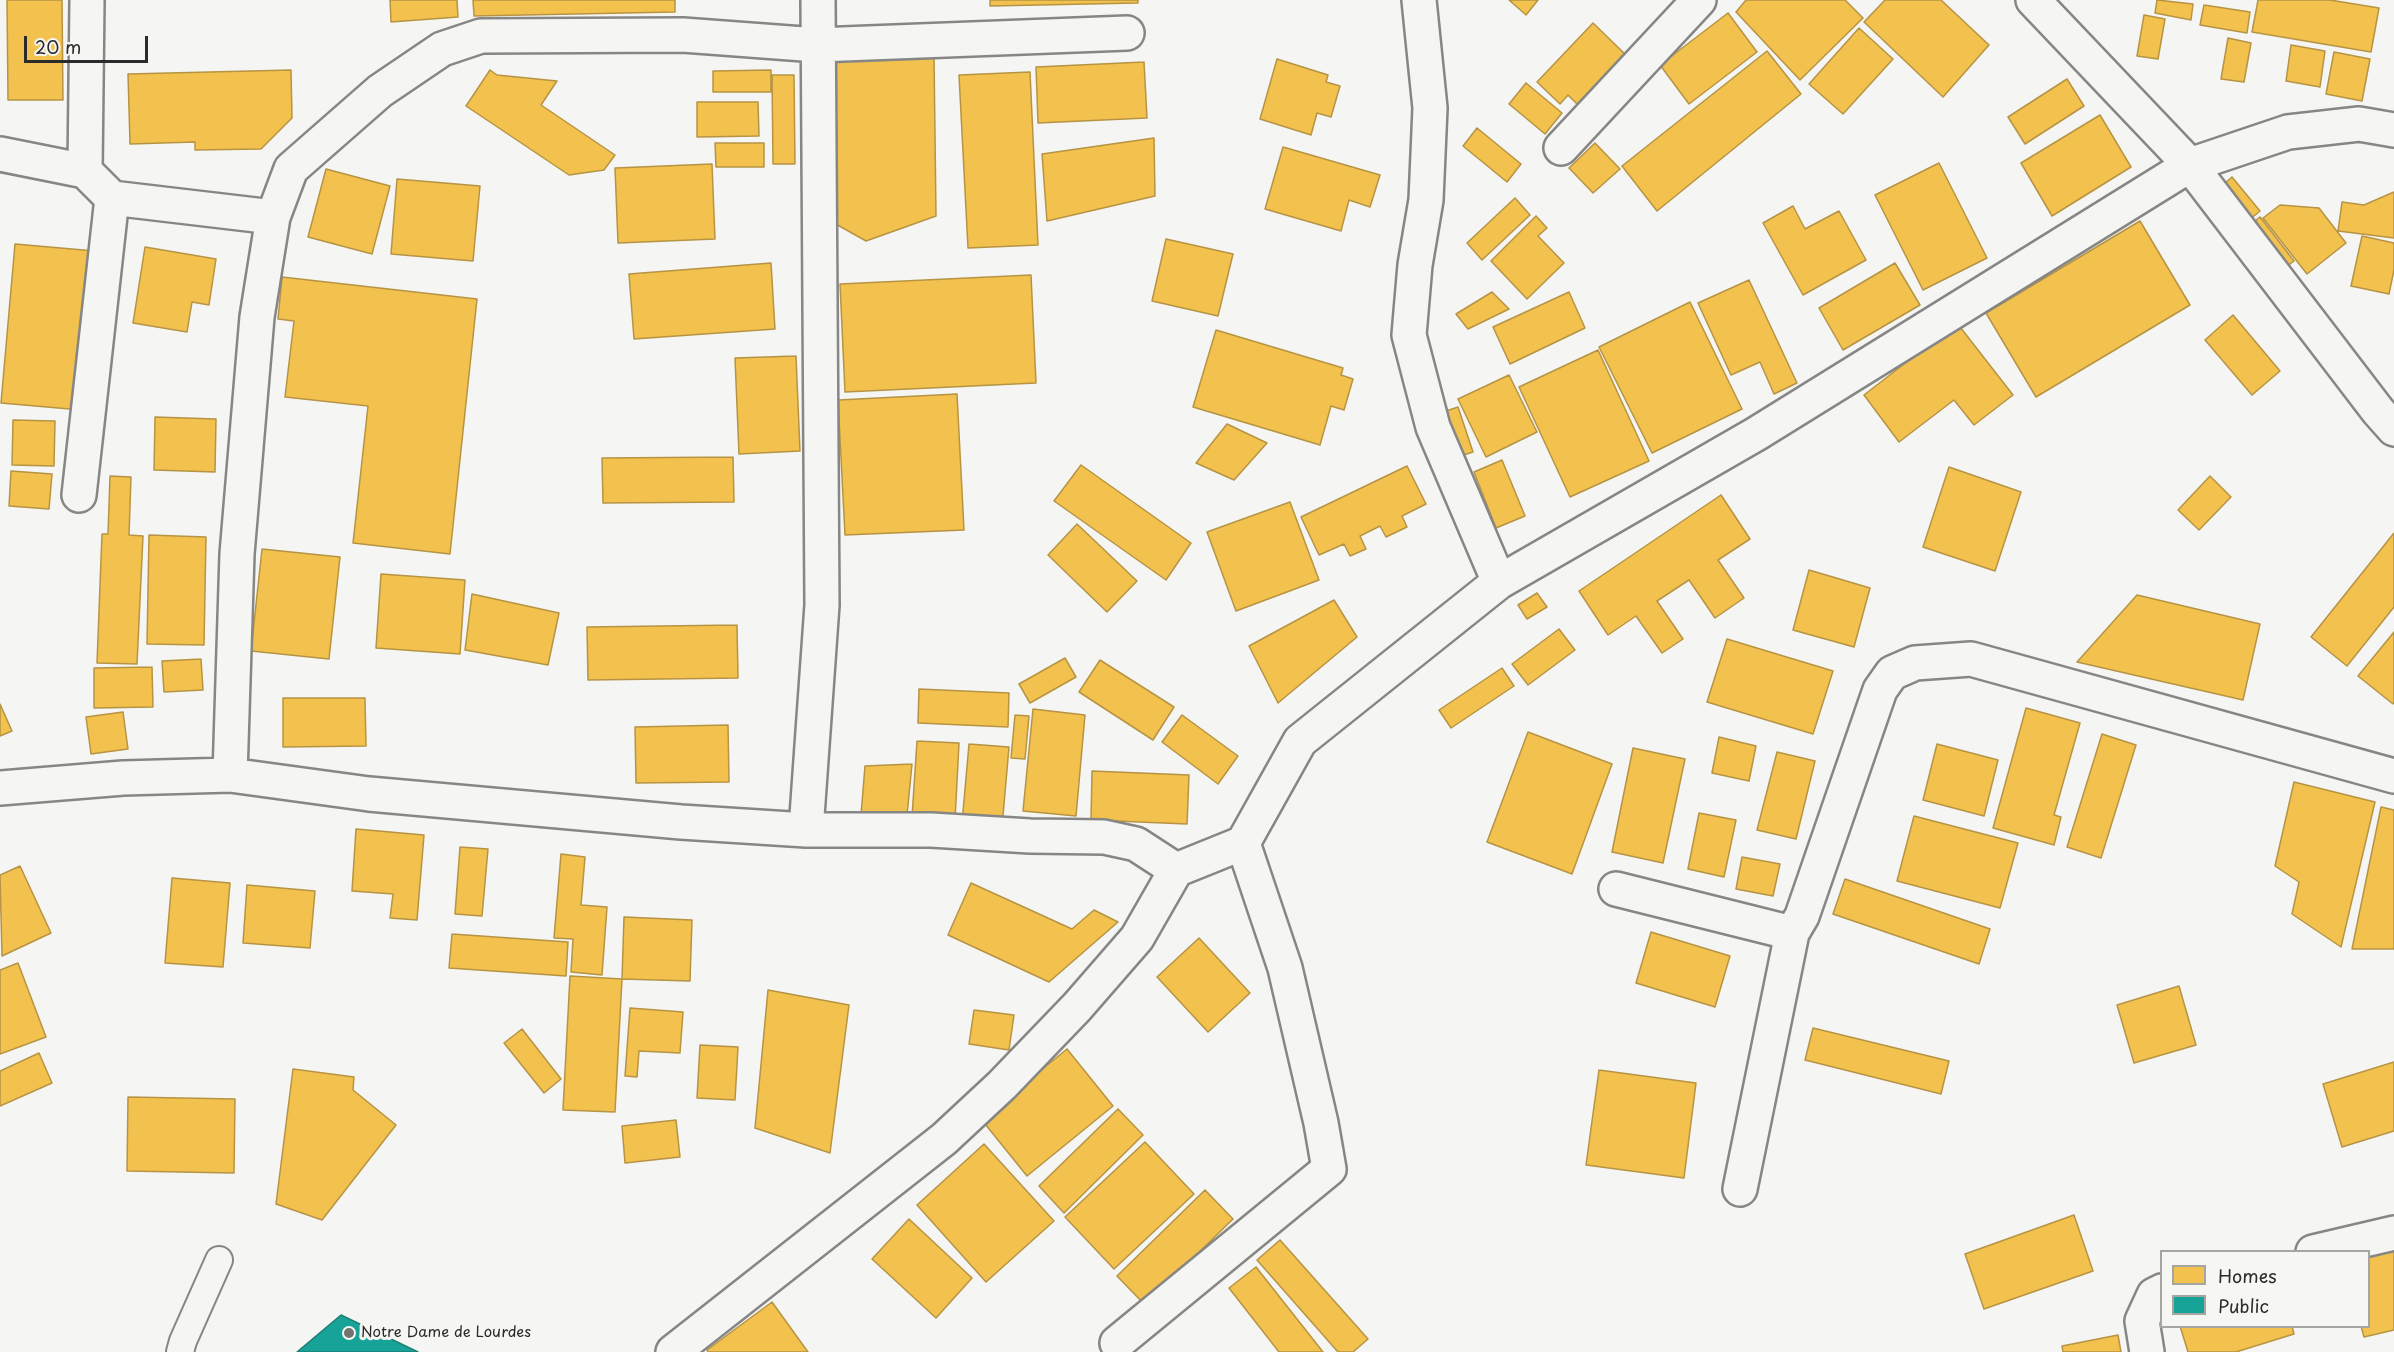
<!DOCTYPE html>
<style>
body{margin:0}
#map{position:relative;width:2394px;height:1352px;overflow:hidden;background:#f5f5f3;font-family:"Playpen Sans",sans-serif}
canvas{display:block}
.legend{position:absolute;left:2160px;top:1250px;width:210px;height:78px;box-sizing:border-box;background:#f6f6f2;border:2px solid #a5a5a2;margin:0;padding:8px 10px;list-style:none;font-size:18px;color:#2b2b2b}
.legend li{display:flex;align-items:center;gap:12px;height:30px}
.legend b{width:30px;border:2px solid #a5a5a2}
.scale{position:absolute;left:24px;top:36px;width:124px;height:27px;box-sizing:border-box;border:3px solid #2b2b2b;border-top:0;padding-left:8px;font-size:18px;line-height:21px;white-space:nowrap;color:#2b2b2b;-webkit-text-stroke:4px #f6f6f2;paint-order:stroke}
</style>
<div id="map">
<canvas width="2394" height="1352"></canvas>
<ul class="legend">
<li><b style="height:16px;background:#f2c14e"></b>Homes</li>
<li><b style="height:16px;background:#17a398"></b>Public</li>
</ul>
<div class="scale">20 m</div>
</div>
<script>
const c = document.querySelector('canvas').getContext('2d');
c.lineJoin = 'round';
function paint(path, color) { c.fillStyle = color; c.fill(path, 'evenodd'); }
const toPath = rows => new Path2D(rows.map(r => 'M' + r).join(''));
function trace(path, color, width, dash) { c.strokeStyle = color; c.lineWidth = width; c.lineCap = dash ? 'butt' : 'round'; c.setLineDash(dash || []); c.stroke(path); }
function label(font, color, halo, rows, align = 'center') {
  c.font = font + ' "Playpen Sans",sans-serif'; c.lineWidth = 6; c.setLineDash([]); c.textBaseline = 'middle'; c.strokeStyle = halo; c.fillStyle = color; for (const [text, x, y, turn = 0] of rows) {
    c.save(); c.translate(x, y); c.rotate((+turn || 0) * Math.PI / 180); c.textAlign = isNaN(turn) ? turn : align; if (halo) c.strokeText(text, 0, 0); c.fillText(text, 0, 0); c.restore();
  }
}
const homes = toPath([
 [7,0,62,0,63,100,8,100,7,0],
 [390,0,457,0,458,17,391,22,390,0],
 [473,0,675,0,675,12,474,16,473,0],
 [990,0,1138,0,1138,3,990,6,990,0],
 [1509,0,1538,0,1526,15,1509,0],
 [1746,0,1845,0,1863,18,1800,80,1736,12,1746,0],
 [1885,0,1941,0,1989,45,1943,97,1864,22,1885,0],
 [2157,0,2193,4,2191,20,2155,13,2157,0],
 [2258,0,2330,0,2379,8,2371,52,2252,32,2258,0],
 [2204,5,2250,12,2247,33,2200,25,2204,5],
 [1728,13,1757,52,1689,104,1660,65,1728,13],
 [2144,15,2165,19,2158,59,2137,56,2144,15],
 [1593,23,1627,56,1579,106,1568,95,1560,104,1537,82,1593,23],
 [1859,28,1893,59,1843,114,1809,84,1859,28],
 [2228,38,2251,43,2244,82,2221,79,2228,38],
 [2291,45,2325,51,2320,87,2286,81,2291,45],
 [1767,51,1801,94,1657,211,1622,166,1767,51],
 [2334,52,2370,59,2362,101,2326,94,2334,52],
 [934,55,936,216,866,241,834,223,835,56,934,55],
 [1277,59,1328,75,1326,82,1340,86,1331,117,1317,113,1311,135,1260,119,1277,59],
 [1144,62,1147,118,1038,123,1036,67,1144,62],
 [291,70,292,118,261,149,195,150,195,142,130,144,128,74,291,70],
 [490,70,497,75,557,81,541,105,615,155,604,170,569,175,466,106,490,70],
 [771,70,771,92,713,92,713,71,771,70],
 [1030,72,1038,245,968,248,959,75,1030,72],
 [772,75,794,75,795,164,773,164,772,75],
 [2067,79,2084,106,2025,144,2008,117,2067,79],
 [1526,83,1562,113,1545,134,1509,104,1526,83],
 [697,102,758,102,759,136,697,137,697,102],
 [2100,115,2131,167,2052,216,2021,163,2100,115],
 [1477,128,1521,164,1507,182,1463,146,1477,128],
 [1154,138,1155,196,1047,221,1042,154,1154,138],
 [715,143,764,143,764,167,716,167,715,143],
 [1595,143,1620,169,1593,193,1569,168,1595,143],
 [1283,147,1380,175,1370,207,1349,200,1341,231,1265,209,1283,147],
 [1939,163,1987,258,1923,290,1875,195,1939,163],
 [712,164,715,239,618,243,615,168,712,164],
 [326,169,390,186,372,254,308,237,326,169],
 [2232,177,2260,211,2242,226,2214,193,2232,177],
 [397,179,480,186,473,261,391,254,397,179],
 [2394,192,2394,238,2338,231,2342,202,2364,205,2394,192],
 [1515,198,1530,215,1482,260,1467,243,1515,198],
 [2280,205,2319,208,2346,243,2307,274,2263,218,2280,205],
 [1793,206,1805,229,1839,211,1866,260,1803,295,1763,223,1793,206],
 [1536,216,1547,228,1538,236,1564,263,1527,299,1491,261,1536,216],
 [2260,217,2294,261,2277,274,2243,231,2260,217],
 [2140,221,2190,305,2036,397,1986,313,2140,221],
 [2362,236,2394,243,2394,270,2389,294,2351,286,2362,236],
 [1166,239,1233,254,1218,316,1152,301,1166,239],
 [15,244,95,251,81,410,1,403,15,244],
 [145,247,216,259,209,305,192,302,187,332,133,323,145,247],
 [771,263,775,329,634,339,629,274,771,263],
 [1895,263,1920,305,1843,350,1819,308,1895,263],
 [1031,275,1036,383,845,392,840,284,1031,275],
 [282,277,477,299,450,554,353,543,368,406,285,397,294,321,278,319,282,277],
 [1749,280,1797,383,1774,394,1760,362,1731,375,1698,303,1749,280],
 [1492,292,1509,309,1468,329,1456,314,1492,292],
 [1569,292,1585,328,1510,364,1493,327,1569,292],
 [1690,302,1742,409,1652,453,1599,347,1690,302],
 [2233,315,2280,371,2252,395,2205,340,2233,315],
 [1957,323,2013,395,1974,425,1954,400,1899,442,1864,395,1957,323],
 [1216,330,1343,368,1341,375,1353,379,1344,410,1331,406,1320,445,1193,407,1216,330],
 [1598,350,1649,461,1570,497,1519,387,1598,350],
 [796,356,800,451,739,454,735,358,796,356],
 [1509,375,1537,432,1486,457,1458,399,1509,375],
 [957,394,964,530,845,535,838,400,957,394],
 [1458,407,1473,452,1454,458,1440,413,1458,407],
 [155,417,216,419,215,472,154,470,155,417],
 [13,420,55,421,54,466,12,465,13,420],
 [1227,424,1267,443,1234,480,1196,463,1227,424],
 [733,457,734,502,603,503,602,458,733,457],
 [1502,460,1525,516,1496,528,1474,472,1502,460],
 [1081,465,1191,543,1166,580,1054,501,1081,465],
 [1407,466,1426,504,1402,516,1407,527,1386,537,1380,526,1360,536,1366,549,1350,556,1344,544,1319,555,1301,517,1407,466],
 [1949,467,2021,492,1995,571,1923,547,1949,467],
 [11,471,52,474,49,509,9,506,11,471],
 [110,476,131,477,129,535,143,536,137,664,97,663,102,534,108,534,110,476],
 [2210,476,2231,497,2199,530,2178,510,2210,476],
 [1721,495,1750,539,1718,560,1744,598,1715,618,1689,580,1657,601,1683,639,1662,653,1636,616,1608,635,1579,591,1721,495],
 [1290,502,1319,580,1236,611,1207,532,1290,502],
 [1077,524,1137,581,1107,612,1048,555,1077,524],
 [2394,533,2394,607,2347,666,2311,637,2394,533],
 [149,535,206,537,204,645,147,644,149,535],
 [262,549,340,557,329,659,251,651,262,549],
 [1809,570,1870,588,1854,647,1793,630,1809,570],
 [381,574,465,580,460,654,376,648,381,574],
 [1537,593,1547,607,1527,619,1518,605,1537,593],
 [472,594,559,613,548,665,465,650,472,594],
 [2137,595,2260,624,2243,700,2077,662,2137,595],
 [1334,600,1357,637,1278,703,1249,646,1334,600],
 [737,625,738,678,588,680,587,627,737,625],
 [1559,629,1575,650,1528,685,1512,664,1559,629],
 [2394,632,2394,702,2393,704,2358,676,2394,632],
 [1727,639,1833,671,1813,734,1707,702,1727,639],
 [1065,658,1076,677,1030,703,1019,684,1065,658],
 [201,659,203,690,164,692,162,661,201,659],
 [1100,660,1174,707,1153,740,1079,692,1100,660],
 [152,667,153,707,94,708,94,668,152,667],
 [1502,668,1514,686,1451,728,1439,710,1502,668],
 [919,689,1009,693,1008,727,918,723,919,689],
 [283,698,365,698,366,746,283,747,283,698],
 [0,704,12,731,0,736,0,704],
 [2026,708,2080,723,2054,815,2061,817,2054,845,1993,828,2026,708],
 [1033,709,1085,715,1076,816,1023,811,1033,709],
 [123,712,128,749,91,754,86,717,123,712],
 [1015,715,1029,716,1025,759,1011,758,1015,715],
 [1182,715,1238,756,1218,784,1162,742,1182,715],
 [728,725,729,782,636,783,635,727,728,725],
 [1528,732,1612,764,1572,874,1487,842,1528,732],
 [2102,734,2136,745,2101,858,2067,847,2102,734],
 [1719,737,1756,746,1749,781,1712,773,1719,737],
 [917,741,959,743,955,820,912,817,917,741],
 [969,744,1009,747,1002,827,962,823,969,744],
 [1937,744,1998,760,1984,816,1923,800,1937,744],
 [1633,748,1685,759,1663,863,1612,852,1633,748],
 [1777,752,1815,761,1796,839,1757,830,1777,752],
 [912,764,907,815,861,815,865,766,912,764],
 [1092,771,1189,775,1187,824,1091,820,1092,771],
 [2294,782,2375,802,2341,947,2292,914,2299,882,2275,866,2294,782],
 [2381,807,2394,810,2394,949,2352,949,2381,807],
 [1699,813,1736,820,1724,877,1688,869,1699,813],
 [1914,816,2018,843,2000,908,1897,881,1914,816],
 [356,829,424,835,417,920,390,918,393,894,352,891,356,829],
 [460,847,488,849,482,916,455,914,460,847],
 [561,854,585,857,581,905,607,907,602,975,571,972,573,939,554,938,561,854],
 [1742,857,1780,864,1773,896,1736,889,1742,857],
 [20,866,51,933,2,956,0,875,20,866],
 [172,878,230,883,223,967,165,963,172,878],
 [1845,879,1990,929,1979,964,1833,914,1845,879],
 [971,883,1072,929,1094,910,1118,922,1049,982,948,935,971,883],
 [247,885,315,891,310,948,243,943,247,885],
 [624,917,692,920,690,981,622,979,624,917],
 [1651,932,1730,956,1715,1007,1636,983,1651,932],
 [452,934,568,942,566,976,449,968,452,934],
 [1199,938,1250,993,1208,1032,1157,977,1199,938],
 [18,963,46,1037,0,1054,0,970,18,963],
 [570,976,622,979,615,1112,563,1110,570,976],
 [2179,986,2196,1045,2134,1063,2117,1005,2179,986],
 [768,990,849,1005,830,1153,755,1128,768,990],
 [630,1008,683,1012,680,1053,639,1051,637,1077,625,1076,630,1008],
 [974,1010,1014,1015,1009,1050,969,1044,974,1010],
 [1813,1028,1949,1061,1941,1094,1805,1060,1813,1028],
 [522,1029,561,1079,544,1093,504,1043,522,1029],
 [700,1045,738,1047,735,1100,697,1098,700,1045],
 [1067,1049,1113,1106,1027,1176,981,1119,1067,1049],
 [39,1053,52,1083,0,1106,0,1071,39,1053],
 [2394,1062,2394,1131,2342,1147,2323,1084,2394,1062],
 [293,1069,354,1077,353,1090,396,1125,322,1220,276,1204,293,1069],
 [1599,1070,1696,1083,1684,1178,1586,1165,1599,1070],
 [128,1097,235,1099,234,1173,127,1171,128,1097],
 [1118,1109,1143,1135,1064,1213,1039,1186,1118,1109],
 [676,1120,680,1157,625,1163,622,1126,676,1120],
 [1145,1142,1194,1194,1114,1269,1065,1217,1145,1142],
 [984,1144,1054,1221,986,1282,917,1205,984,1144],
 [1205,1190,1233,1219,1145,1305,1117,1276,1205,1190],
 [2074,1215,2093,1271,1984,1309,1965,1254,2074,1215],
 [909,1219,972,1278,936,1318,872,1259,909,1219],
 [1280,1240,1368,1339,1353,1352,1338,1352,1257,1260,1280,1240],
 [2394,1241,2394,1330,2364,1337,2361,1326,2368,1326,2368,1252,2394,1241],
 [1256,1267,1323,1352,1279,1352,1229,1288,1256,1267],
 [772,1302,808,1352,708,1352,707,1350,772,1302],
 [2180,1326,2292,1326,2294,1334,2236,1352,2188,1352,2180,1326],
 [2118,1335,2121,1352,2063,1352,2062,1346,2118,1335]
]);
paint(homes, '#f2c14e');
trace(homes, '#b69444', 1.5);
const public = toPath([
 [341,1315,418,1352,297,1352,341,1315]
]);
paint(public, '#17a398');
trace(public, '#1d7f77', 1.5);
const lane = toPath([
 [180,1352,183,1341,219,1260]
]);
const street = toPath([
 [1419,0,1430,108,1426,200,1415,265,1409,335,1433,427,1499,582],
 [2033,0,2190,165,2378,411,2394,429],
 [1561,148,1699,0],
 [0,154,85,171,112,198,273,217],
 [85,171,87,0],
 [79,495,112,198],
 [230,775,237,554,257,317,273,217,291,169,380,91,442,49,481,36,683,35,817,45,1127,33],
 [0,788,123,778,230,775,369,794,681,822,806,830,931,830,1030,836,1104,837,1136,844,1176,870],
 [806,830,822,605,818,0],
 [1616,889,1792,933,1802,916,1880,690,1892,673,1915,663,1971,659,2394,776],
 [1740,1189,1792,933],
 [2313,1252,2394,1233],
 [1117,1343,1329,1169,1321,1123,1285,968,1243,843],
 [673,1352,944,1139,1002,1085,1077,1007,1137,938,1176,870,1243,843,1300,741,1499,582,1756,434,2190,165,2288,132,2359,124,2394,130],
 [2147,1352,2142,1321,2154,1295,2162,1291]
]);
trace(lane, '#868685', 30);
trace(street, '#868685', 38);
trace(lane, '#f5f5f3', 26);
trace(street, '#f5f5f3', 33);
for (const [x, y, r, color] of [
 [349,1333,6,"#727271"]
]) { const dot = new Path2D(); dot.arc(x, y, r, 0, 2 * Math.PI); c.fillStyle = color; c.fill(dot); trace(dot, '#f6f6f2', 2); }
label('15px', '#2b2b2b', '#f6f6f2', [
 ["Notre Dame de Lourdes",361,1333]
], 'left');
</script>
